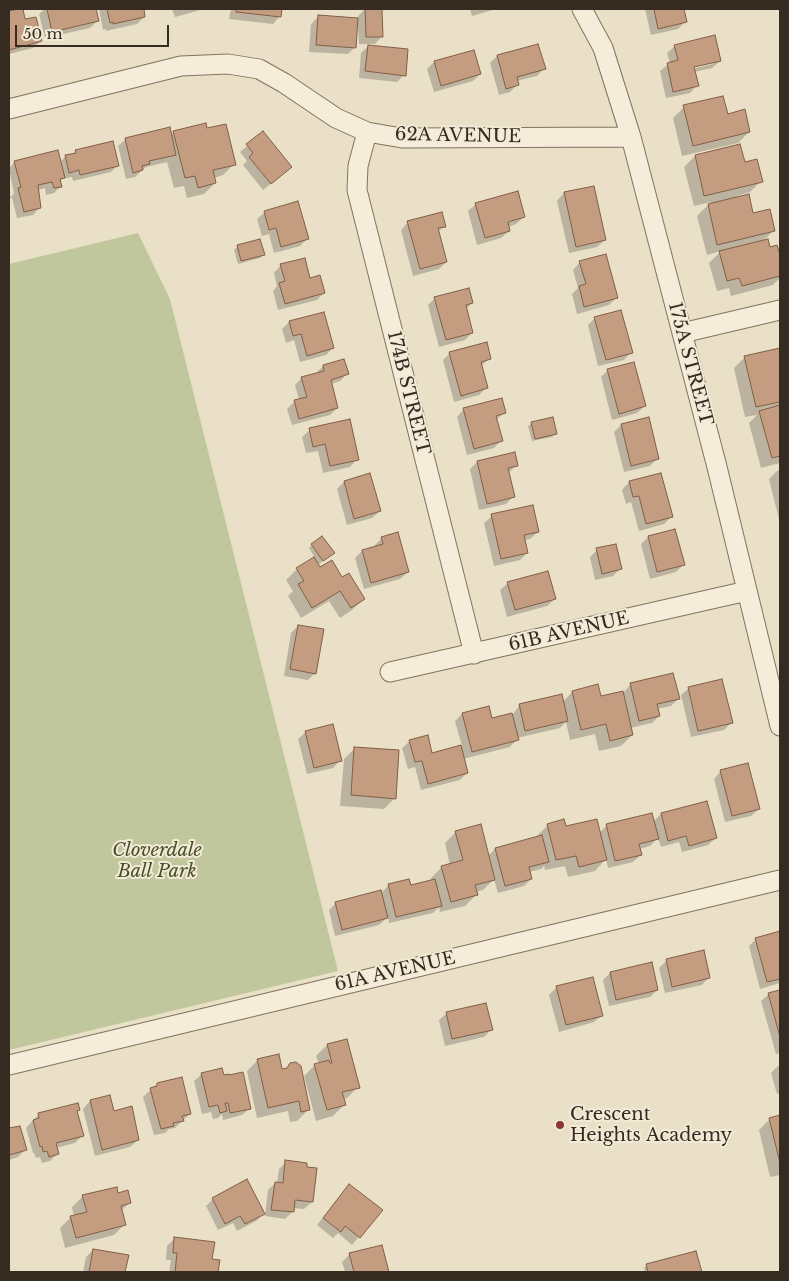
<!DOCTYPE html>
<style>
body{margin:0}
#map{position:relative;width:789px;height:1281px;overflow:hidden;background:#eae0c7;font-family:"Libre Baskerville",serif}
canvas{display:block}
.frame{position:absolute;inset:0;border:10px solid #352b20;pointer-events:none}
.scale{position:absolute;left:15px;top:25px;width:154px;height:22px;box-sizing:border-box;border:2px solid #352b20;border-top:0;padding-left:6px;font-size:15px;line-height:18px;white-space:nowrap;color:#352b20;-webkit-text-stroke:4px #f2ead6;paint-order:stroke}
</style>
<div id="map">
<canvas width="789" height="1281"></canvas>
<div class="frame"></div>
<div class="scale">50 m</div>
</div>
<script>
const c = document.querySelector('canvas').getContext('2d');
c.lineJoin = 'round';
function paint(path, color) { c.fillStyle = color; c.fill(path, 'evenodd'); }
const toPath = rows => new Path2D(rows.map(r => 'M' + r).join(''));
function trace(path, color, width, dash) { c.strokeStyle = color; c.lineWidth = width; c.lineCap = dash ? 'butt' : 'round'; c.setLineDash(dash || []); c.stroke(path); }
function label(font, color, halo, rows, align = 'center') {
  c.font = font + ' "Libre Baskerville",serif'; c.lineWidth = 4; c.setLineDash([]); c.textBaseline = 'middle'; c.strokeStyle = halo; c.fillStyle = color; for (const [text, x, y, turn = 0] of rows) {
    c.save(); c.translate(x, y); c.rotate((+turn || 0) * Math.PI / 180); c.textAlign = isNaN(turn) ? turn : align; if (halo) c.strokeText(text, 0, 0); c.fillText(text, 0, 0); c.restore();
  }
}
paint(toPath([
 [138,233,170,299,338,971,9,1050,9,264]
]), '#c1c79c');
paint(toPath([
 [22,9,24,21,41,41,33,48,9,54,9,12],
 [45,9,94,9,97,21,90,28,45,38,39,14],
 [99,9,142,9,144,17,137,24,106,31,106,29,103,30],
 [172,9,204,9,175,17],
 [231,9,281,9,280,16,273,24,229,19],
 [365,9,381,9,382,36,375,44,359,44,358,27,356,27,355,47,348,54,309,52,311,24,318,17,358,19,358,16],
 [470,9,496,9,472,16],
 [645,9,682,9,685,22,678,29,651,35],
 [368,46,404,75,397,82,359,78,361,53],
 [675,46,720,61,712,68,694,72,697,85,690,93,666,98,660,71,670,63,667,53],
 [713,62,713,64,688,70,688,67],
 [497,56,544,68,537,76,516,81,517,85,510,92,499,95,490,63],
 [434,62,480,74,473,81,434,92,427,69],
 [684,107,727,115,749,132,738,143,682,156,673,118],
 [174,132,234,164,223,175,214,178,215,183,204,194,187,198,184,186,174,188,167,162,146,167,135,177,126,179,118,146,126,139,170,136],
 [263,133,283,174,263,190,243,165,247,161,240,152],
 [76,151,118,165,111,172,73,181,72,177,62,179,60,182,61,186,54,193,46,195,45,188,38,190,40,207,33,215,17,218,12,197,9,200,9,191,10,197,14,194,9,168,15,162,60,162,66,156,72,155],
 [695,156,744,164,761,181,750,192,737,196,753,215,774,230,763,241,769,248,777,246,780,260,780,278,773,285,731,296,729,288,717,291,709,263,721,251,707,255,697,216,711,202,694,206,684,167],
 [564,193,605,240,597,247,569,253,557,201],
 [476,204,524,217,516,224,508,227,509,231,501,238,477,245,468,211],
 [265,212,307,239,300,246,274,253,269,234,262,236,257,219],
 [408,222,444,226,438,232,446,262,439,269,413,276,401,230],
 [238,246,263,254,260,258,238,264,234,250],
 [580,262,616,298,609,305,577,314,572,294,578,288,573,270],
 [281,265,309,280,324,293,317,300,278,310,273,291,277,286,274,273],
 [435,298,472,303,466,309,472,333,465,340,439,347,428,305],
 [323,313,333,348,326,355,300,362,294,340,286,343,282,329,289,322],
 [595,318,631,352,624,360,598,366,588,325],
 [780,349,780,463,761,468,749,423,757,415,745,417,734,368,745,357],
 [450,353,490,358,481,366,486,388,479,395,454,402,443,360],
 [323,366,347,374,340,381,331,384,337,408,330,415,292,425,287,409,295,401,299,400,295,385,302,378,316,373],
 [608,370,645,406,637,413,612,420,601,377],
 [464,409,504,413,496,420,502,440,494,448,467,455,457,417],
 [532,423,555,434,552,437,532,441,528,426],
 [621,425,658,458,650,466,624,472,614,432],
 [310,430,357,459,350,467,323,473,318,451,306,453,302,437],
 [477,462,517,465,508,473,513,497,506,504,479,510,470,469],
 [780,470,780,518,779,519,769,479,777,471],
 [660,474,671,517,664,524,639,531,631,502,626,504,622,490,629,482],
 [344,482,380,511,372,518,347,525,337,489],
 [492,516,538,532,530,539,524,540,527,553,520,560,494,566,484,523],
 [674,530,683,565,676,572,650,579,641,544,648,537],
 [382,538,408,572,400,579,364,589,355,558,362,551,375,548,375,545],
 [312,545,333,553,318,565,320,569,342,579,363,599,352,610,340,618,329,601,301,618,288,596,293,591,286,580,297,569,315,558,309,548],
 [597,550,620,569,613,576,595,580,590,557],
 [508,583,555,599,547,606,507,617,500,590],
 [298,626,315,673,308,680,284,676,291,633],
 [631,684,678,699,671,706,657,709,659,716,652,723,630,728,632,735,621,746,599,751,595,734,570,740,566,722,560,728,517,738,517,740,510,747,463,759,467,773,460,780,421,790,415,767,408,769,402,748,410,741,431,754,462,746,455,721,462,714,491,720,513,714,520,705,563,702,572,692,600,698,624,692],
 [689,688,731,723,724,730,691,737,681,695],
 [306,732,340,760,333,768,307,774,298,739],
 [355,748,395,798,384,809,340,806,344,759],
 [721,771,759,809,751,816,725,822,714,779],
 [706,802,716,838,708,845,682,852,679,842,661,847,658,838,650,846,639,849,641,855,633,862,608,868,606,859,595,871,568,877,565,866,545,870,544,866,541,869,529,872,531,879,524,886,498,893,494,879,483,890,475,892,476,895,465,906,440,912,439,907,433,913,389,923,388,917,379,925,335,936,329,910,336,903,380,894,389,885,410,886,432,881,431,878,442,867,450,865,445,843,456,832,488,856,495,849,538,838,537,836,548,825,599,833,607,825,653,822,661,814],
 [779,933,780,983,760,989,749,946,756,939],
 [703,952,709,977,702,985,665,993,659,968,666,961],
 [651,964,657,990,650,997,609,1006,603,980,610,973],
 [556,988,602,1015,594,1022,559,1032,549,995],
 [780,991,780,1053,776,1054,761,1001,769,994],
 [447,1013,491,1030,484,1037,445,1046,439,1020],
 [327,1045,358,1087,347,1098,343,1100,344,1105,333,1116,316,1121,304,1076,315,1065,319,1064,316,1056],
 [258,1060,281,1070,286,1069,291,1064,308,1110,297,1121,290,1122,288,1111,257,1118,247,1071],
 [778,1066,780,1066,780,1093,777,1094,771,1073],
 [202,1074,223,1076,250,1108,242,1115,223,1120,222,1114,218,1118,213,1119,211,1112,202,1114,194,1081],
 [157,1084,190,1114,175,1128,169,1129,165,1133,154,1135,143,1097],
 [90,1101,113,1112,138,1140,130,1147,95,1156,83,1109],
 [77,1104,78,1110,76,1112,83,1135,75,1143,56,1148,58,1153,50,1161,42,1163,40,1157,36,1158,34,1153,33,1153,26,1128,38,1115],
 [780,1116,780,1175,770,1177,759,1130,770,1119],
 [20,1127,25,1150,18,1157,9,1160,9,1129],
 [286,1162,312,1202,304,1209,293,1208,292,1212,285,1219,265,1216,268,1190,275,1183,277,1183,279,1169],
 [349,1185,381,1210,352,1245,338,1233,333,1238,317,1225],
 [118,1195,130,1202,121,1211,125,1224,114,1235,65,1248,60,1228,71,1217,74,1217,72,1207,83,1196],
 [213,1199,263,1214,256,1221,237,1231,233,1223,218,1230,206,1206],
 [175,1238,211,1260,218,1261,217,1272,169,1272,171,1260,166,1260,167,1246],
 [381,1247,387,1272,345,1272,342,1262,350,1254],
 [93,1250,127,1256,124,1272,83,1272,86,1257],
 [696,1252,701,1272,645,1272,644,1268,647,1265]
]), '#0003');
const building = toPath([
 [19,9,23,9,25,19,36,17,42,41,9,50,9,11,19,9],
 [47,9,96,9,99,21,52,32,47,9],
 [107,9,144,9,145,17,113,24,113,22,110,23,107,9],
 [236,9,282,9,281,17,236,12,236,9],
 [365,9,382,9,383,37,366,37,365,9],
 [654,9,684,9,687,22,658,29,654,9],
 [318,15,358,18,356,48,316,45,318,15],
 [715,35,721,61,694,67,699,86,673,92,667,63,678,60,674,45,715,35],
 [538,44,546,69,517,77,519,85,506,89,497,55,538,44],
 [368,45,408,49,406,76,365,71,368,45],
 [474,50,481,74,441,86,434,61,474,50],
 [723,96,728,114,745,109,750,132,693,146,683,105,723,96],
 [206,123,207,128,226,124,236,165,213,170,216,183,198,188,195,176,185,178,173,131,206,123],
 [170,127,176,155,149,161,150,164,142,166,143,170,133,173,125,138,170,127],
 [263,131,292,167,271,184,249,157,253,153,246,144,263,131],
 [113,141,119,166,80,175,79,170,69,173,65,155,76,153,75,150,113,141],
 [740,144,745,162,757,159,763,182,704,196,695,155,740,144],
 [58,150,65,178,60,179,62,187,54,188,52,182,38,185,41,208,24,212,18,188,21,187,14,161,58,150],
 [594,186,606,240,576,247,564,192,594,186],
 [518,191,525,217,508,222,510,231,485,238,475,203,518,191],
 [749,194,753,213,770,209,775,231,717,245,708,204,749,194],
 [298,201,309,239,281,247,276,228,269,230,264,211,298,201],
 [442,212,446,227,438,228,447,262,420,269,407,221,442,212],
 [260,239,265,255,241,261,237,245,260,239],
 [768,239,770,247,777,245,780,255,780,276,742,286,739,278,727,281,719,251,768,239],
 [606,254,618,298,584,307,579,286,586,284,579,261,606,254],
 [305,258,310,278,320,275,325,293,285,304,279,283,285,281,280,264,305,258],
 [469,288,473,303,466,305,473,333,446,340,434,297,469,288],
 [621,310,633,353,606,360,594,317,621,310],
 [324,312,334,348,307,356,301,334,293,336,289,321,324,312],
 [487,342,491,359,481,362,488,388,461,396,449,352,487,342],
 [780,348,780,402,756,407,744,356,780,348],
 [344,359,349,374,331,380,338,408,299,419,294,400,307,397,301,377,324,371,323,365,344,359],
 [634,362,646,406,619,414,607,369,634,362],
 [502,398,506,413,496,416,503,441,474,449,463,408,502,398],
 [780,405,780,456,772,458,759,411,780,405],
 [553,417,557,434,535,439,531,422,553,417],
 [649,417,659,459,631,466,621,424,649,417],
 [350,419,359,460,330,466,325,444,313,447,309,428,350,419],
 [515,452,518,466,508,468,515,497,487,504,477,461,515,452],
 [370,473,381,511,354,519,344,481,370,473],
 [661,473,673,517,646,524,639,496,633,497,629,481,661,473],
 [533,505,539,532,524,535,528,553,501,559,491,514,533,505],
 [675,529,685,565,657,572,648,536,675,529],
 [398,532,409,572,371,583,362,550,383,544,381,537,398,532],
 [322,536,335,553,323,561,311,544,322,536],
 [616,544,622,569,602,574,596,548,616,544],
 [314,557,320,567,332,560,342,577,349,573,365,599,351,608,340,591,312,608,298,584,304,581,296,568,314,557],
 [548,571,556,599,515,610,507,582,548,571],
 [298,625,324,629,316,674,290,669,298,625],
 [673,673,680,699,657,704,660,716,639,721,630,683,673,673],
 [722,679,733,723,698,731,688,687,722,679],
 [598,684,601,696,623,691,633,735,610,741,606,724,581,730,572,691,598,684],
 [562,694,568,721,525,731,519,704,562,694],
 [489,706,492,718,512,713,519,740,472,752,462,713,489,706],
 [333,724,342,761,314,768,305,731,333,724],
 [428,735,432,753,461,745,468,773,428,784,422,761,415,762,409,740,428,735],
 [354,747,399,750,396,799,351,795,354,747],
 [748,763,760,809,732,816,720,770,748,763],
 [707,801,717,838,689,846,686,836,668,841,661,813,707,801],
 [652,813,659,839,639,844,642,855,615,861,606,824,652,813],
 [564,819,566,826,597,819,607,860,579,867,576,856,556,860,547,824,564,819],
 [481,824,495,880,475,885,478,895,451,902,441,866,463,860,455,831,481,824],
 [542,835,549,862,529,867,532,879,505,886,495,848,542,835],
 [409,879,411,885,435,879,442,906,396,917,388,884,409,879],
 [381,890,388,918,342,930,335,902,381,890],
 [780,931,780,979,767,982,755,938,780,931],
 [704,950,710,978,672,987,666,959,704,950],
 [652,962,658,990,616,1000,610,972,652,962],
 [593,977,603,1016,566,1025,556,986,593,977],
 [780,990,780,1037,768,993,780,990],
 [486,1003,493,1030,452,1039,446,1012,486,1003],
 [347,1039,360,1088,342,1092,346,1105,327,1110,314,1064,329,1060,330,1063,332,1063,327,1044,347,1039],
 [279,1054,282,1069,287,1068,290,1063,296,1062,301,1066,310,1110,301,1112,299,1101,268,1108,257,1059,279,1054],
 [222,1068,224,1075,229,1074,229,1075,243,1072,251,1109,230,1113,228,1103,225,1103,227,1111,220,1113,218,1105,209,1107,201,1073,222,1068],
 [182,1077,191,1114,182,1116,184,1121,173,1123,174,1126,161,1129,150,1088,157,1086,157,1083,182,1077],
 [110,1095,114,1111,132,1106,139,1140,102,1150,90,1100,110,1095],
 [78,1103,80,1110,77,1111,84,1136,56,1143,59,1154,49,1157,47,1151,43,1152,42,1146,40,1147,33,1120,39,1118,38,1113,78,1103],
 [780,1115,780,1163,769,1118,780,1115],
 [20,1126,27,1150,9,1155,9,1128,20,1126],
 [285,1160,307,1163,307,1167,317,1168,313,1202,295,1200,294,1212,271,1210,275,1182,283,1183,285,1160],
 [247,1179,265,1214,245,1224,240,1216,225,1224,212,1198,247,1179],
 [349,1184,383,1210,360,1238,345,1226,341,1232,323,1218,349,1184],
 [117,1187,118,1193,128,1190,131,1203,121,1206,126,1225,76,1238,70,1216,87,1212,82,1195,117,1187],
 [174,1237,215,1242,212,1259,220,1260,218,1272,175,1272,177,1253,173,1253,174,1237],
 [382,1245,389,1272,354,1272,349,1253,382,1245],
 [93,1249,129,1255,125,1272,89,1272,93,1249],
 [696,1251,702,1272,648,1272,646,1264,696,1251]
]);
paint(building, '#c49d81');
trace(building, '#805e46', 1);
const minor = toPath([
 [582,9,603,48,631,137,717,467,780,726],
 [9,109,181,66,228,64,259,69,284,83,336,118,367,132,402,138,631,137],
 [367,132,358,166,357,190,474,654],
 [682,333,780,310],
 [390,672,747,591],
 [9,1065,780,880]
]);
trace(minor, '#83725e', 21);
trace(minor, '#f5edd9', 19);
for (const [x, y, r, color] of [
 [560,1125,5,"#8c3534"]
]) { const dot = new Path2D(); dot.arc(x, y, r, 0, 2 * Math.PI); c.fillStyle = color; c.fill(dot); trace(dot, '#f2ead6', 2); }
label('18px', '#352b20', '#f2ead6', [
 ["62A AVENUE",458,136,1],
 ["175A STREET",690,364,75],
 ["174B STREET",408,393,76],
 ["61B AVENUE",569,632,-13],
 ["61A AVENUE",395,972,-13]
]);
label('italic 18px', '#454f29', '#f2ead6', [
 ["Cloverdale",157,851],
 ["Ball Park",157,872]
]);
label('18px', '#352b20', '#f2ead6', [
 ["Crescent",570,1115],
 ["Heights Academy",570,1136]
], 'left');
</script>
